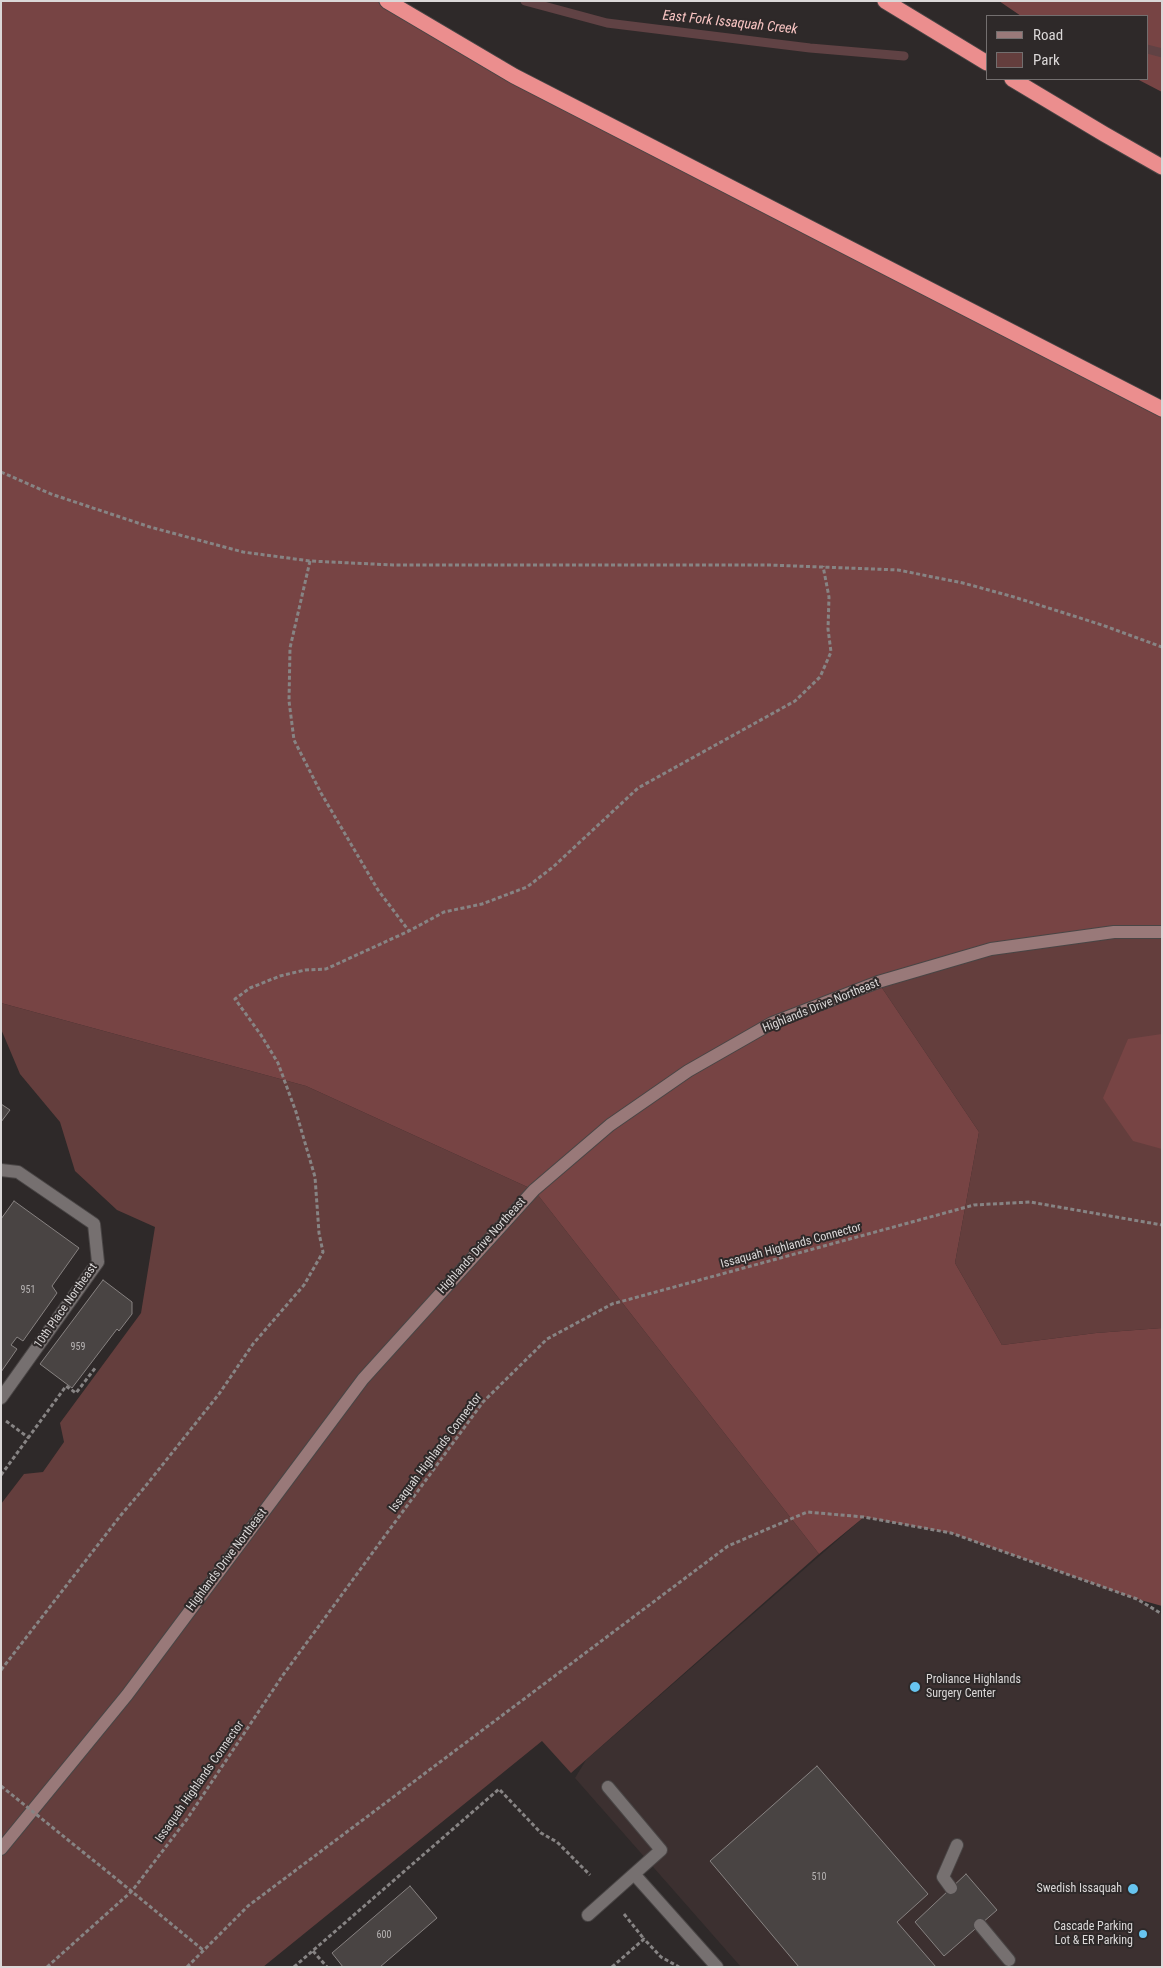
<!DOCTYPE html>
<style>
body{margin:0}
#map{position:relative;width:1163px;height:1968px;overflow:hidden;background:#2e2929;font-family:"Roboto Condensed",sans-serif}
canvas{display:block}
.frame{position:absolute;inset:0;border:2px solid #dbd8d8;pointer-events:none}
.legend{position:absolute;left:986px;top:15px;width:162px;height:65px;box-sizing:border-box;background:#2e2929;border:1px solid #736f6f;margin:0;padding:6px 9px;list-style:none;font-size:15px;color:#dbd8d8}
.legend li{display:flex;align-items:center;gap:10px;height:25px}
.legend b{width:25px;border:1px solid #736f6f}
</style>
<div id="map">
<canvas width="1163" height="1968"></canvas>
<div class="frame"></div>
<ul class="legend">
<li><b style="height:6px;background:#997979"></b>Road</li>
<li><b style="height:14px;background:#643e3d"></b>Park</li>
</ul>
</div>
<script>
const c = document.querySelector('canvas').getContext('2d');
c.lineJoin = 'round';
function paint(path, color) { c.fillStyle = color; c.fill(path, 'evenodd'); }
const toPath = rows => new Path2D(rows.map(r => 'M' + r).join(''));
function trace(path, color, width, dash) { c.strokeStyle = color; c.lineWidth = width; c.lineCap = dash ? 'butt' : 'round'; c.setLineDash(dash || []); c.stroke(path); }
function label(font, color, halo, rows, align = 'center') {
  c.font = font + ' "Roboto Condensed",sans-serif'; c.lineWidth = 4; c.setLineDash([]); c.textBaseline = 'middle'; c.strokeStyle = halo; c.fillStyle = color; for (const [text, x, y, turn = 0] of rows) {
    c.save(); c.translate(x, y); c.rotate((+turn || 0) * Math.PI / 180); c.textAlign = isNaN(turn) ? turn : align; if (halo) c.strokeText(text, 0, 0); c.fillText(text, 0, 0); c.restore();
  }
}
paint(toPath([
 [864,1517,951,1533,1137,1599,1162,1614,1162,1967,741,1967,575,1778,586,1760]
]), '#3c3030');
paint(toPath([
 [1162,932,1162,1328,1096,1333,1002,1345,955,1263,979,1132,878,982,991,949],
 [1,1003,306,1086,534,1190,819,1554,571,1773,542,1741,263,1967,1,1967,1,1504,24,1474,43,1472,64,1442,60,1423,141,1313,155,1227,117,1210,75,1171,60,1122,20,1074,1,1029]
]), '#643e3d');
paint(toPath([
 [1,1,387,1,1162,415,1162,932,991,949,878,982,979,1132,955,1263,1002,1345,1096,1333,1162,1328,1162,1606,1137,1599,951,1533,864,1517,819,1554,534,1190,306,1086,1,1003],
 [999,1,1162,1,1162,92,1137,79,1147,79,1147,16,1021,16],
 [1162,1034,1162,1149,1133,1141,1103,1098,1128,1039]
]), '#744');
trace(toPath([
 [525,1,607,23,810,48,904,56],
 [1147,49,1162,53]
]), '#604244', 9);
const building = toPath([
 [1,1104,10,1110,1,1122,1,1104],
 [14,1201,79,1248,52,1286,57,1293,23,1341,17,1337,11,1345,17,1349,1,1372,1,1219,14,1201],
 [103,1280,132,1302,132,1314,119,1331,117,1329,72,1388,40,1364,103,1280],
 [817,1766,928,1894,897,1922,936,1967,799,1967,710,1861,817,1766],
 [966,1874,997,1910,944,1956,915,1922,966,1874],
 [410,1886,437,1918,380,1967,343,1967,332,1953,410,1886]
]);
paint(building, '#494443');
trace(building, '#878281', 1);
const service = toPath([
 [608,1787,661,1850,634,1874,717,1967],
 [951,1888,943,1877,957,1845],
 [588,1915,634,1874],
 [980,1925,1009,1960]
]);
const minor = toPath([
 [1,1170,18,1172,94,1224,98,1262,1,1398]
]);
const secondary = toPath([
 [1,1849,127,1695,363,1379,534,1190,610,1125,688,1071,772,1023,878,982,991,949,1114,932,1162,932]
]);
const motorway = toPath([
 [387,1,514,76,1162,409],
 [885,1,987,63],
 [1012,79,1104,134,1162,167]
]);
trace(service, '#494545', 14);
trace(minor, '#494545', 14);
trace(secondary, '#494545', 14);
trace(motorway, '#494545', 17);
trace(toPath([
 [1,472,51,494,150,527,243,552,310,561,393,565,768,565,898,570,963,583,1014,597,1102,625,1162,647],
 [310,561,290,648,289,701,294,740,321,793,378,890,409,931],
 [6,1421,29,1438],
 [1,1475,66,1386,76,1393,96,1367],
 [1,1670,121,1515,144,1488,219,1394,253,1344,304,1285,323,1252,319,1233,315,1177,296,1112,278,1063,261,1035,235,999,250,988,280,976,305,970,326,969,409,931,444,912,482,904,527,887,553,867,638,788,795,701,820,677,831,652,828,629,829,597,823,566],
 [119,1881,203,1950],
 [624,1914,644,1939],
 [313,1951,327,1967],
 [47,1967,132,1891,187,1819,283,1675,483,1402,547,1339,612,1304,974,1205,1030,1202,1162,1225],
 [187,1967,248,1906,728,1546,807,1512,864,1517,951,1533,1137,1599,1162,1614],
 [294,1967,499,1789,541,1833,557,1842,590,1875],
 [612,1967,644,1939,661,1957,679,1967]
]), '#878484', 3, [4, 2.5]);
trace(service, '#767070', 12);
trace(minor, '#767070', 12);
trace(secondary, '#997979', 12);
trace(motorway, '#eb8e8e', 15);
trace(toPath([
 [1,1786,119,1881]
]), '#878484', 3, [4, 2.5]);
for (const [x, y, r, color] of [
 [915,1687,6,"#67c4ef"],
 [1133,1889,6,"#67c4ef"],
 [1143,1934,5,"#67c4ef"]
]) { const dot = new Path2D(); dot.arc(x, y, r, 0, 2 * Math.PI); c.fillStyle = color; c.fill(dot); trace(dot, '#2e2929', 2); }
label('10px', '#b6b3b3', null, [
 ["951",28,1290],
 ["959",78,1347],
 ["510",819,1877],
 ["600",384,1935]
]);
label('12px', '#dbd8d8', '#2e2929', [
 ["Highlands Drive Northeast",821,1006,-22],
 ["Highlands Drive Northeast",482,1246,-48],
 ["Issaquah Highlands Connector",791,1246,-15],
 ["10th Place Northeast",66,1306,-55],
 ["Issaquah Highlands Connector",436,1453,-53],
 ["Highlands Drive Northeast",227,1560,-53],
 ["Issaquah Highlands Connector",200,1782,-55]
]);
label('12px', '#dbd8d8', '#2e2929', [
 ["Proliance Highlands",926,1680,"left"],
 ["Surgery Center",926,1694,"left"],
 ["Swedish Issaquah",1122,1889],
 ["Cascade Parking",1133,1927],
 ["Lot & ER Parking",1133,1941]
], 'right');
label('italic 14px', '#f8c4c2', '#2e2929', [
 ["East Fork Issaquah Creek",730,23,6]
]);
</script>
